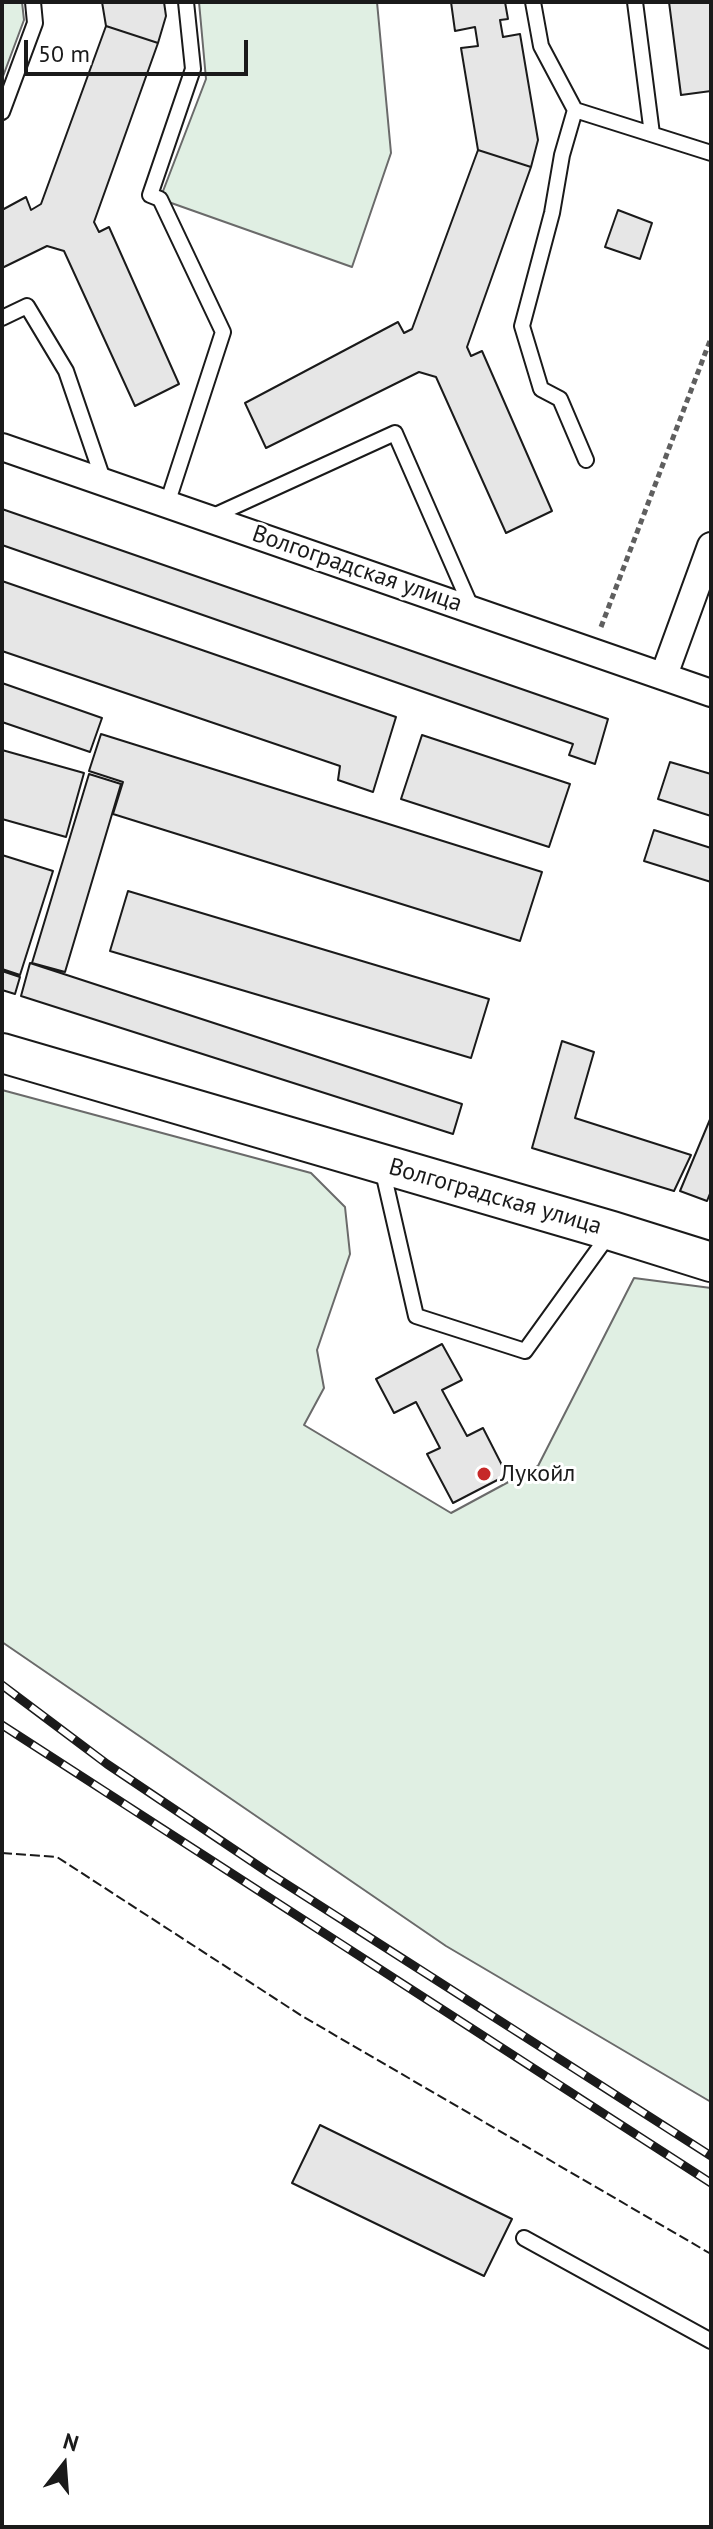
<!DOCTYPE html>
<meta charset="utf-8">
<style>
body{margin:0}
#map{position:relative;width:713px;height:2529px;overflow:hidden;background:#fff;font-family:"PT Sans",sans-serif}
canvas{display:block}
.frame{position:absolute;inset:0;border:4px solid #1a1a1a;pointer-events:none}
.north{position:absolute;left:24px;top:2425px;width:80px;height:80px;-webkit-text-stroke:6px #fff;paint-order:stroke;rotate:17deg;font-size:22px;font-weight:700;line-height:32px;text-align:center;color:#1a1a1a}
.north::after{content:'';display:block;margin:auto;width:28px;height:36px;background:#1a1a1a;clip-path:polygon(50% 0,100% 100%,50% 72%,0 100%)}
.scale{position:absolute;left:24px;top:40px;width:224px;height:36px;box-sizing:border-box;border:4px solid #1a1a1a;border-top:0;padding-left:10px;font-size:24px;line-height:28px;white-space:nowrap;color:#1a1a1a;-webkit-text-stroke:6px #fff;paint-order:stroke}
</style>
<div id="map">
<canvas width="713" height="2529"></canvas>
<div class="frame"></div>
<div class="north">N</div>
<div class="scale">50 m</div>
</div>
<script>
const c = document.querySelector('canvas').getContext('2d');
c.lineJoin = 'round';
function paint(path, color) { c.fillStyle = color; c.fill(path, 'evenodd'); }
const toPath = rows => new Path2D(rows.map(r => 'M' + r).join(''));
function trace(path, color, width, dash) { c.strokeStyle = color; c.lineWidth = width; c.lineCap = dash ? 'butt' : 'round'; c.setLineDash(dash || []); c.stroke(path); }
function label(font, color, halo, rows, align = 'center') {
  c.font = font + ' "PT Sans",sans-serif'; c.lineWidth = 6; c.setLineDash([]); c.textBaseline = 'middle'; c.strokeStyle = halo; c.fillStyle = color; for (const [text, x, y, turn = 0] of rows) {
    c.save(); c.translate(x, y); c.rotate((+turn || 0) * Math.PI / 180); c.textAlign = isNaN(turn) ? turn : align; if (halo) c.strokeText(text, 0, 0); c.fillText(text, 0, 0); c.restore();
  }
}
const green = toPath([
 [2,2,22,2,24,20,2,79,2,2],
 [199,2,377,2,391,153,352,267,160,199,206,79,199,2],
 [2,1090,311,1173,345,1207,350,1254,317,1350,324,1388,304,1425,451,1513,538,1466,634,1278,711,1288,711,2102,446,1946,2,1642,2,1090]
]);
paint(green, '#e0efe3');
trace(green, '#6a6a6a', 2);
const building = toPath([
 [102,2,164,2,166,16,158,43,106,26,102,2],
 [451,2,505,2,508,19,500,20,503,37,520,34,538,140,531,167,478,150,461,48,478,46,475,27,455,31,451,2],
 [669,2,711,2,711,91,681,95,669,2],
 [106,26,158,43,94,222,99,232,109,227,179,384,135,406,64,251,47,246,2,268,2,210,26,197,31,210,41,204,106,26],
 [478,150,531,167,467,347,471,356,482,351,552,511,506,533,436,377,419,372,266,448,245,403,398,322,404,333,412,329,478,150],
 [618,210,652,223,640,259,605,247,618,210],
 [2,509,608,719,595,764,569,755,573,744,2,545,2,509],
 [2,581,396,717,373,792,338,780,340,766,2,651,2,581],
 [2,683,102,718,90,752,2,722,2,683],
 [101,734,542,872,520,941,113,814,123,782,89,771,101,734],
 [422,735,570,784,549,847,401,799,422,735],
 [2,750,84,773,66,837,2,819,2,750],
 [670,762,711,774,711,816,658,799,670,762],
 [89,774,121,784,65,972,32,963,89,774],
 [654,830,711,848,711,882,644,861,654,830],
 [2,855,53,871,20,975,2,969,2,855],
 [128,891,489,999,471,1058,110,951,128,891],
 [30,963,462,1104,453,1134,21,996,30,963],
 [2,971,20,977,15,994,2,990,2,971],
 [562,1041,594,1052,575,1118,691,1155,674,1191,532,1148,562,1041],
 [711,1117,711,1191,707,1201,680,1191,711,1117],
 [442,1344,462,1380,442,1390,467,1436,483,1428,507,1475,453,1503,427,1454,440,1448,416,1402,394,1413,376,1379,442,1344],
 [320,2125,512,2219,484,2276,292,2183,320,2125]
]);
paint(building, '#e6e6e6');
trace(building, '#1a1a1a', 2);
const service = toPath([
 [533,2,541,46,575,110,711,153],
 [635,2,652,134],
 [575,110,562,155,552,213,522,326,541,389,560,399,586,460],
 [2,112,35,23,33,2],
 [2,318,27,306,66,371,104,482],
 [167,504,223,332,160,199,150,195,193,69,186,2],
 [209,518,395,433,472,609],
 [382,1168,416,1316,525,1351,610,1233],
 [524,2238,711,2341]
]);
const minor = toPath([
 [2,447,711,693],
 [664,675,711,546]
]);
const secondary = toPath([
 [2,1053,612,1231,711,1262]
]);
trace(service, '#1a1a1a', 18);
trace(minor, '#1a1a1a', 30);
trace(secondary, '#1a1a1a', 42);
trace(toPath([
 [601,627,711,338]
]), '#5f5f5f', 5, [6, 4]);
trace(service, '#fff', 14);
trace(minor, '#fff', 26);
trace(secondary, '#fff', 38);
const rail = toPath([
 [2,1685,107,1764,269,1873,711,2156],
 [2,1725,711,2183]
]);
trace(rail, '#1a1a1a', 9);
trace(rail, '#fff', 6, [18]);
trace(toPath([
 [2,1853,57,1857,302,2016,711,2254]
]), '#1a1a1a', 2, [10, 4]);
for (const [x, y, r, color] of [
 [484,1474,8,"#c62828"]
]) { const dot = new Path2D(); dot.arc(x, y, r, 0, 2 * Math.PI); c.fillStyle = color; c.fill(dot); trace(dot, '#fff', 3); }
label('24px', '#1a1a1a', '#fff', [
 ["Волгоградская улица",357,569,19],
 ["Волгоградская улица",495,1197,16]
]);
label('24px', '#1a1a1a', '#fff', [
 ["Лукойл",500,1474]
], 'left');
</script>
